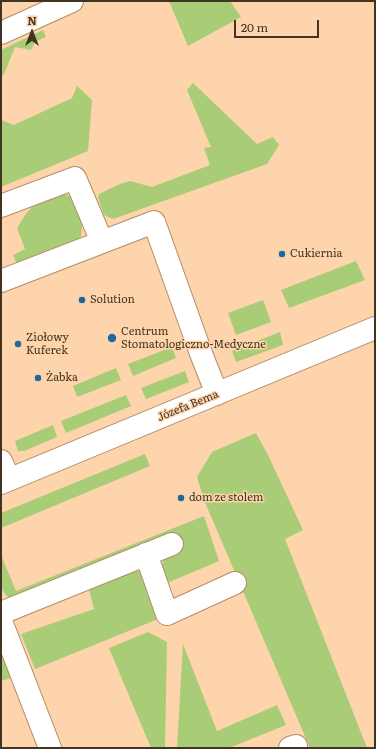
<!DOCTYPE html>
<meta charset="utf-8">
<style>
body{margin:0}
#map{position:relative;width:376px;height:749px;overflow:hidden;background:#fdd4ab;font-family:Literata,serif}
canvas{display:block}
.frame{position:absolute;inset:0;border:2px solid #433322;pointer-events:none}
.north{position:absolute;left:12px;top:12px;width:40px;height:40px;-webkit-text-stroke:3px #fdd4ab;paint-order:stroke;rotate:0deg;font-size:11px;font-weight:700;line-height:16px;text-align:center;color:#433322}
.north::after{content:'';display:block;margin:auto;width:14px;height:18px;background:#433322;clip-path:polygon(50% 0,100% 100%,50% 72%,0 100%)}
.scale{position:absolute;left:234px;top:20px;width:85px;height:18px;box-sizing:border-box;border:2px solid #433322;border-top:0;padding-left:5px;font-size:12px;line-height:14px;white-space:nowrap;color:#433322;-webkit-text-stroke:3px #fdd4ab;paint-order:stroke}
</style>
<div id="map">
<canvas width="376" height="749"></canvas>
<div class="frame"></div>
<div class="north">N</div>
<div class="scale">20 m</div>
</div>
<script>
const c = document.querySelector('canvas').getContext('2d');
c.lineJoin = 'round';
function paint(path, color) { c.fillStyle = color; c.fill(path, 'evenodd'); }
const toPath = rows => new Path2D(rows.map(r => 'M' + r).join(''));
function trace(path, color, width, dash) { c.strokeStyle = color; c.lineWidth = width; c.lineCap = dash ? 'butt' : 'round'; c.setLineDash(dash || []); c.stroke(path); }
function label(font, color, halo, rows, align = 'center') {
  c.font = font + ' Literata,serif'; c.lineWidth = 3; c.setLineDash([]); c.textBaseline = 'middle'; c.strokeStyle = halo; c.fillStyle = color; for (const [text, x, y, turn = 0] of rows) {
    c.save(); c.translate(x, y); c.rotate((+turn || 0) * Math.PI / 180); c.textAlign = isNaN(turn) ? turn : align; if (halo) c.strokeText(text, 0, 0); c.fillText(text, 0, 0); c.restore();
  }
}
paint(toPath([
 [169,1,230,1,241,17,188,46],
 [43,30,46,37,35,42,31,50,15,47,4,74,1,76,1,50],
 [193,83,257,144,273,137,279,145,267,164,113,219,104,215,98,198,99,194,120,184,130,181,152,187,210,165,204,148,211,147,187,90],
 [77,86,92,100,88,151,1,187,1,120,14,125,72,98],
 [62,193,69,196,75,201,83,217,81,236,76,243,18,266,13,255,25,249,17,228,25,215,41,196],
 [356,261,365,280,289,308,281,290],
 [263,300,271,322,236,335,228,313],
 [280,332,283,345,236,362,232,351],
 [172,347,176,358,133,376,128,364],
 [116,368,121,380,77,397,73,386],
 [185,371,189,382,146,399,141,388],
 [126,395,131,406,66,433,61,421],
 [53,425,57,437,24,451,18,451,15,441],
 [256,433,268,455,303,530,285,539,367,748,310,748,204,500,197,477,212,452],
 [145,454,150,466,1,528,1,513],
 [204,516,219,561,167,583,163,575,162,564,166,556,12,603,3,591,1,585,1,555,16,591],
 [130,570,141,572,158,619,35,669,21,634,94,609,89,589],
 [148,632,167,642,165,748,151,748,109,648],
 [183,644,217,731,277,705,286,725,229,748,177,748],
 [1,653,11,678,1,681]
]), '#a9cc76');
const street = toPath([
 [1,33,72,1],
 [1,206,75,178,102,242],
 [1,281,154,222,202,356,217,394],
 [1,461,9,479],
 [1,483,375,328],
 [146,554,167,614,235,583],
 [1,613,172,544],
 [1,621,50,748],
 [290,748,296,746]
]);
trace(street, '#b38d66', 24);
trace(street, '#fff', 22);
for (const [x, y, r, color] of [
 [282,254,4,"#23669b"],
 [82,300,4,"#23669b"],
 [112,338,5,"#23669b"],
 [18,344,4,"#23669b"],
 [38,378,4,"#23669b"],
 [181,498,4,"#23669b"]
]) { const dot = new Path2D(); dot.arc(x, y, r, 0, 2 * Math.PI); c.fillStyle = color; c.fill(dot); trace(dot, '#fdd4ab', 1.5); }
label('11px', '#433322', '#fdd4ab', [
 ["Cukiernia",290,254],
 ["Solution",90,300],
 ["Centrum",121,332],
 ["Stomatologiczno-Medyczne",121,345],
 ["Ziołowy",26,338],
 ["Kuferek",26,351],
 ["Żabka",46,378],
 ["dom ze stolem",189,498]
], 'left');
label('11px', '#433322', '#fdd4ab', [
 ["Józefa Bema",188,406,-22]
]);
</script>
